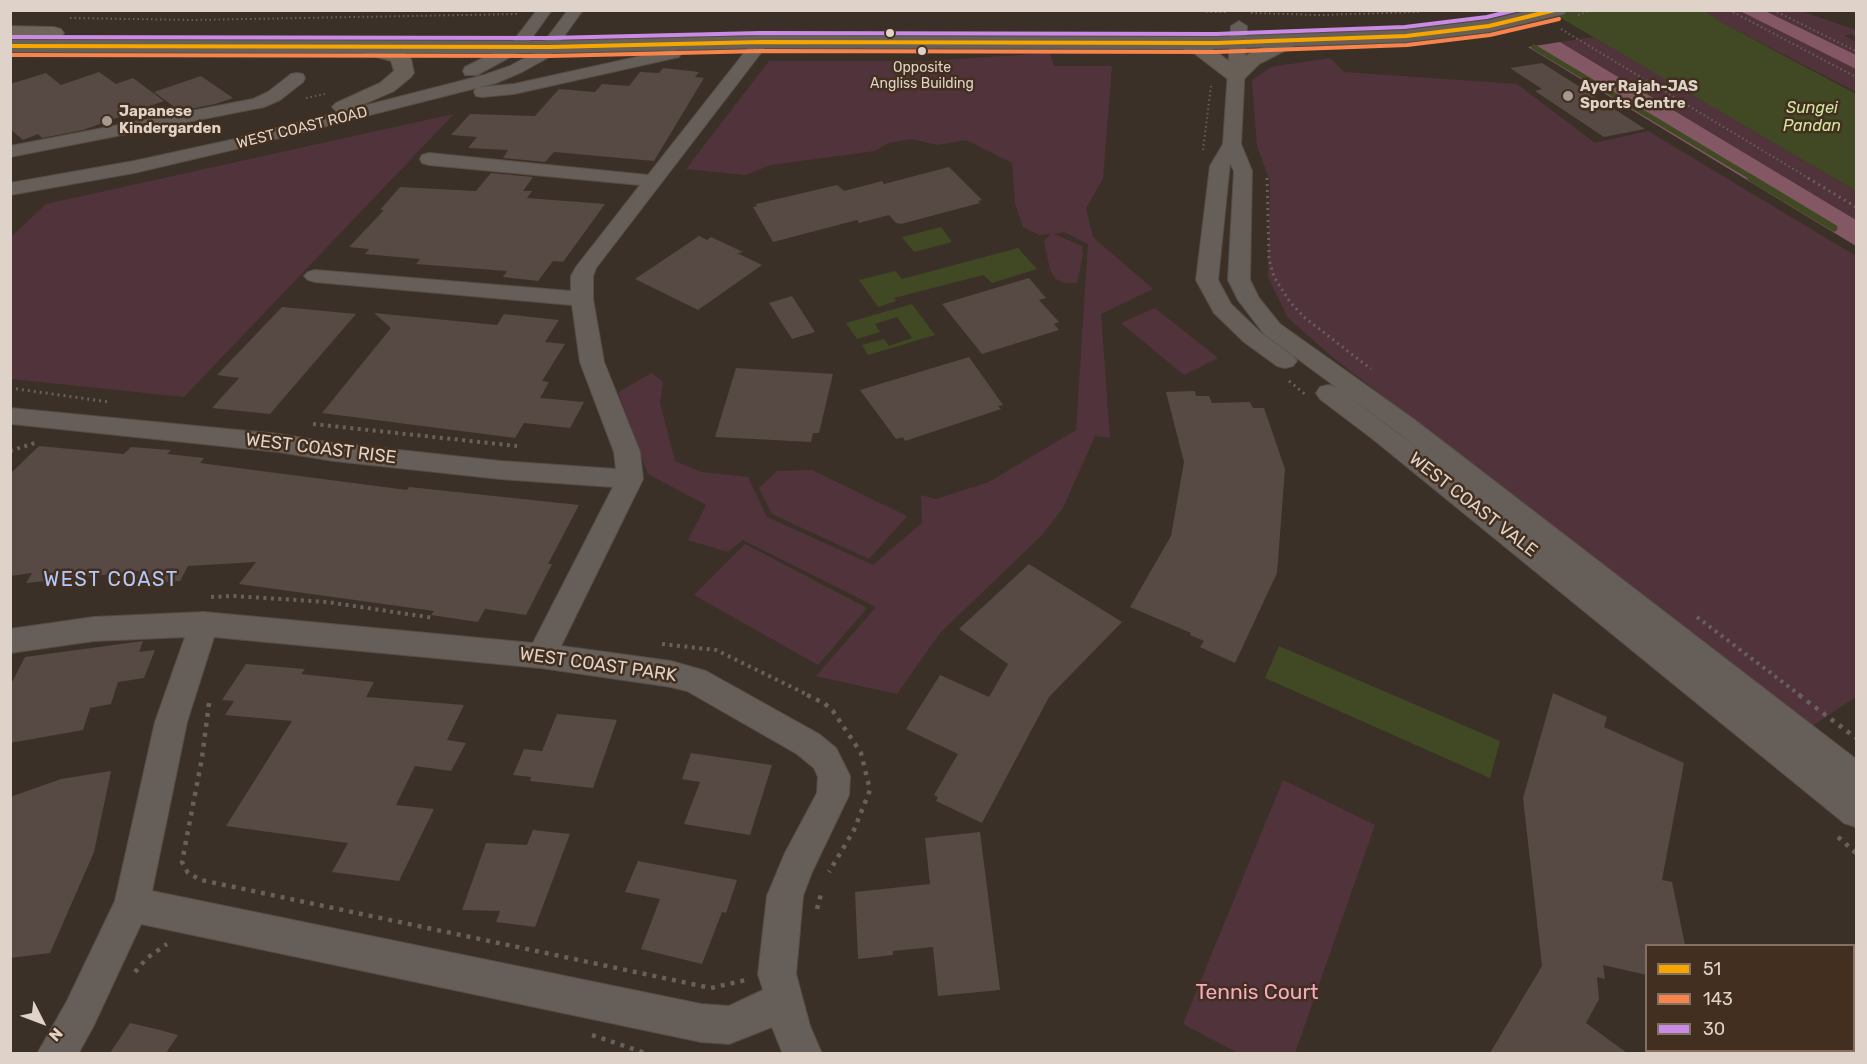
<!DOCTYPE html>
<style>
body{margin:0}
#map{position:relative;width:1867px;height:1064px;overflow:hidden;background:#3b3027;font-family:Rubik,sans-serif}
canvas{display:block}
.frame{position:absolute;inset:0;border:12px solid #dfd2c8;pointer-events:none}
.legend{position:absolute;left:1645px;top:944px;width:210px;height:108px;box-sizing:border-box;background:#432f1f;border:2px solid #817063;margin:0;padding:8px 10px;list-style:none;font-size:18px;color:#dfd2c8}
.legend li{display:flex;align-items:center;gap:12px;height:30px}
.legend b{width:30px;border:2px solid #817063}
.north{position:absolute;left:12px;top:992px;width:60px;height:60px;-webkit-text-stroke:4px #432f1f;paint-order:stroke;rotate:132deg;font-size:16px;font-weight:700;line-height:24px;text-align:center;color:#dfd2c8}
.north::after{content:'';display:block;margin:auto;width:21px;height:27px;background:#dfd2c8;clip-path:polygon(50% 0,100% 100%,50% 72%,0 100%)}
</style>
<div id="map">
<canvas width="1867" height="1064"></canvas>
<div class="frame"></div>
<ul class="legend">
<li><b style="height:8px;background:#f7a600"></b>51</li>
<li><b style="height:8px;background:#f8844c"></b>143</li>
<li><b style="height:8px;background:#ca8be6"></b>30</li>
</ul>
<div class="north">N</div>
</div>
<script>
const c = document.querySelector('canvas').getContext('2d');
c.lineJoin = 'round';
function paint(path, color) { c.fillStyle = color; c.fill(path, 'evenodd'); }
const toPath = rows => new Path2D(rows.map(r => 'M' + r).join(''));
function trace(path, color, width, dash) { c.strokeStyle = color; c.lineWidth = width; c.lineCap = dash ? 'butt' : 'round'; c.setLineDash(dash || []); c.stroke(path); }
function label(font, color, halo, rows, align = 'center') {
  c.font = font + ' Rubik,sans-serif'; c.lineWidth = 5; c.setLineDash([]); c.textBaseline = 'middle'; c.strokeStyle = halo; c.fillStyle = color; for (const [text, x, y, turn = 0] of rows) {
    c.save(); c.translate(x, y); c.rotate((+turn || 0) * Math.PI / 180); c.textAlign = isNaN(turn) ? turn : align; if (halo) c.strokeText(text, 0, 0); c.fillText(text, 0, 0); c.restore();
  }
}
paint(toPath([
 [1779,10,1801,11,1856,30,1856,37,1851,34,1845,36,1856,42,1856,92,1721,22,1705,11],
 [1594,37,1856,191,1856,220,1560,42],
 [1050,53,1054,66,1112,66,1103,179,1086,208,1093,237,1153,289,1101,314,1110,438,1095,436,1063,508,1042,535,940,633,897,694,816,676,876,607,743,540,728,552,688,540,706,505,648,474,618,392,652,373,663,382,660,403,675,461,701,472,748,477,767,517,873,565,922,523,921,495,936,499,989,482,1076,430,1088,244,1064,232,1054,234,1082,246,1083,255,1077,283,1065,283,1056,279,1050,270,1044,241,1051,234,1039,235,1023,227,1015,203,1012,163,966,140,938,145,912,139,888,143,875,151,771,165,745,175,686,169,769,61,927,61],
 [1330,58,1344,72,1517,84,1595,143,1648,131,1856,256,1856,697,1812,726,1336,360,1288,318,1268,277,1270,181,1257,146,1252,80,1271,67],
 [454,114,184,397,11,379,11,237,46,204],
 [1155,308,1218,358,1184,375,1121,323],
 [812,470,907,516,869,559,772,514,759,488,777,471],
 [745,544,867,608,818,665,694,595],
 [1283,780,1375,825,1295,1053,1238,1053,1183,1024]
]), '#51333b');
paint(toPath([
 [1740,11,1765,11,1856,55,1856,69],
 [1560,42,1856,220,1856,246,1528,47]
]), '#835864');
paint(toPath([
 [1549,11,1705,11,1721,22,1856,94,1856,191],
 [941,227,952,242,914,252,902,237],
 [1018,248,1037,269,992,283,983,275,894,298,896,301,878,307,859,280,895,271,902,279],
 [912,304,935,335,868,355,862,345,884,339,889,346,912,338,897,317,875,324,880,332,857,339,846,323],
 [1279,646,1500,741,1490,778,1265,678]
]), '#404923');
trace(toPath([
 [1534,47,1754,179]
]), '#404923', 5);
trace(toPath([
 [1751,178,1834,228]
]), '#404923', 7);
paint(toPath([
 [1542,63,1602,101,1645,129,1604,137,1535,91,1542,89,1510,68],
 [663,68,699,72,695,77,704,78,654,161,554,152,545,162,503,158,508,150,468,148,477,137,451,135,470,114,535,116,559,89,595,92,602,84,629,86,640,72,659,73],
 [99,72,116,84,133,78,164,101,83,130,42,138,38,134,23,140,10,129,10,84,46,73,61,85],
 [201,76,233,98,215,104,180,111,154,92],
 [949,167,982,200,978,201,980,203,901,224,896,223,889,215,859,223,857,220,773,242,753,207,757,206,756,204,837,185,844,191,882,181,884,184],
 [491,173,533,177,523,191,532,191,527,198,605,204,563,262,553,261,538,281,503,277,507,271,416,264,420,259,365,254,369,249,349,247,384,210,380,210,400,187,476,191],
 [699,236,707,240,711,237,743,252,737,253,762,265,698,310,635,279],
 [1029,278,1046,298,1039,300,1059,322,1054,324,1059,330,982,354,942,304],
 [792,296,815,332,792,339,769,303],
 [282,307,356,314,270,414,212,408,239,378,217,375],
 [374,313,497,325,504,314,559,320,545,342,565,344,542,381,549,382,540,398,584,402,570,428,524,423,515,438,322,413,391,328],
 [969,357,1003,405,998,406,1001,409,905,441,903,437,896,439,860,390],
 [736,368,833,374,819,433,813,433,811,442,715,437],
 [1195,391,1196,396,1209,396,1212,403,1250,402,1253,408,1264,408,1285,469,1277,573,1235,663,1200,647,1204,641,1190,635,1191,633,1130,607,1171,536,1184,462,1166,392],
 [39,446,124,454,131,447,171,450,167,454,204,458,200,463,407,490,409,487,579,505,548,564,552,564,526,615,485,609,478,622,431,615,434,611,239,584,256,562,188,566,180,581,133,584,140,571,26,583,32,573,10,576,10,474],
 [1029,564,1122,622,1049,697,982,823,936,801,938,797,934,795,958,754,906,729,940,675,989,697,1008,664,959,629],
 [143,641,139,652,155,650,144,678,118,682,111,704,90,708,83,730,10,743,10,686,25,657],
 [246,664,305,669,301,674,374,682,366,697,464,705,447,740,466,743,451,771,415,766,396,805,434,809,399,881,332,872,348,843,226,826,292,721,225,715,234,701,222,700],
 [1553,693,1607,717,1604,727,1684,763,1662,880,1672,882,1685,945,1647,945,1647,975,1603,965,1605,979,1597,977,1599,999,1586,1023,1627,1053,1490,1053,1542,966,1523,798],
 [557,714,617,720,593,788,530,781,531,777,513,775,524,749,542,751],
 [691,753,772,765,750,835,684,824,700,782,682,779],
 [111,771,94,852,50,953,10,958,10,797,61,779],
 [533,830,570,834,535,927,496,922,500,911,462,910,486,843,527,845],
 [980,832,1000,990,938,996,933,947,893,951,893,955,858,959,855,892,930,884,925,838],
 [638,861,737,880,726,913,722,912,702,964,641,949,660,899,625,892],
 [130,1023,160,1030,178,1035,166,1053,110,1053]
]), '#574943');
const minor = toPath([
 [537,10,552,10,523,50,477,75,465,75,463,71,465,67,511,44,537,10],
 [568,10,583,10,549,57,522,72,496,83,236,149,134,173,10,195,10,183,134,161,235,139,484,75,510,66,537,51,568,10],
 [1239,21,1247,26,1241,144,1252,171,1250,280,1259,298,1280,324,1415,420,1856,759,1856,827,1844,823,1374,440,1320,399,1316,393,1320,387,1328,385,1336,387,1420,450,1397,432,1264,334,1238,300,1228,280,1234,171,1230,163,1218,280,1231,304,1260,332,1293,356,1297,361,1293,366,1285,368,1277,366,1244,342,1214,313,1196,280,1210,166,1223,144,1231,26,1239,21],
 [761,37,767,39,769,42,767,45,596,268,593,276,593,299,604,362,640,452,643,479,561,646,671,661,706,671,819,734,836,748,850,776,849,795,812,872,803,896,796,974,810,1026,822,1054,783,1054,772,1027,729,1044,701,1042,141,924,93,1027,78,1054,37,1054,67,1001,115,901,155,722,185,637,94,641,10,653,10,629,94,617,204,612,533,643,613,487,500,479,334,461,279,452,12,424,10,408,279,434,334,443,500,461,616,469,614,452,580,362,572,305,315,282,308,280,304,276,308,272,315,270,571,291,571,276,576,267,640,185,429,165,422,163,420,159,422,155,429,153,648,175,755,39,761,37],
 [214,637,541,668,671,687,687,691,797,754,814,768,818,777,817,793,785,853,767,896,758,974,763,990,729,1006,701,1004,152,891,187,722,214,637],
 [673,49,681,54,679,57,514,94,482,97,476,96,474,92,476,88,482,87,514,84,673,49],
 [297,73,303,74,305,78,303,82,280,100,264,107,10,157,10,146,253,99,268,92,291,74,297,73]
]);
const major = toPath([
 [1531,10,1566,10,1564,14,1489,32,1406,42,1294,46,1259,64,1243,80,1236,82,1229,80,1195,54,1183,49,761,48,550,53,405,53,411,59,414,73,411,77,394,91,343,113,336,111,332,107,336,103,380,83,394,71,391,61,363,53,10,52,10,40,550,41,761,36,1216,37,1406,30,1489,20,1531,10],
 [1263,47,1245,56,1235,66,1213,49,1263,47]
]);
const highway = toPath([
 [10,26,54,27,61,29,64,33,61,37,54,39,10,38,10,26]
]);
trace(minor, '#564d45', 2);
trace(major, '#564d45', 2);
trace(highway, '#564d45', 2);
trace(toPath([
 [1729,10,1856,77],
 [1773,10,1856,51],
 [1206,12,1226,12],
 [1251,13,1319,15,1421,12],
 [1578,15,1593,10],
 [70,18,193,20,518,14],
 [1561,29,1810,179],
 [306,98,325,94],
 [1602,101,1660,91],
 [1203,150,1211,86]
]), '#68605b', 2, [1.5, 3]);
trace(toPath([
 [1267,178,1269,259,1274,277,1290,302,1305,318,1371,369],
 [1808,178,1856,207],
 [1289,381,1306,395],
 [10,388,109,402]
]), '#68605b', 3, [2, 4]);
trace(toPath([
 [313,424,517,446],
 [10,451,38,442],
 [211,597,234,596,327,602,434,618],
 [1697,617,1801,696],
 [662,644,716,650,810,696]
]), '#68605b', 4, [3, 4.5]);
trace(toPath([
 [807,695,824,703,833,711,861,753,870,790,854,830,829,872],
 [1799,695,1856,738],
 [209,703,202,758,182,862,188,873,201,880,711,988,746,980],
 [1838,837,1856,853],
 [817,909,822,890],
 [1854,958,1856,951],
 [135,972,147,958,167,944],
 [592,1035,648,1054],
 [1809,1054,1811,1050]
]), '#68605b', 4.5, [4, 6]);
paint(minor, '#665e58');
paint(major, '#686056');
paint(highway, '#6e6657');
trace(toPath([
 [10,46,550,47,761,42,1216,43,1406,36,1489,26,1555,10]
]), '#f7a600', 4);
trace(toPath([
 [10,55,550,56,761,51,1216,52,1407,45,1490,35,1559,19]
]), '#f8844c', 4);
trace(toPath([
 [10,37,550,38,761,33,1216,34,1405,27,1487,17,1516,10]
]), '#ca8be6', 4);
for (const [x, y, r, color] of [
 [890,33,5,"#dfd2c8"],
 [922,51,5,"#dfd2c8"],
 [1568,96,6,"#a69990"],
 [107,121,6,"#a69990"]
]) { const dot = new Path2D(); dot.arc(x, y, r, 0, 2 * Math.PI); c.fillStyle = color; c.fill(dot); trace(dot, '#432f1f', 2); }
label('14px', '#dfd2c8', '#432f1f', [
 ["Opposite",922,68],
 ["Angliss Building",922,84]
]);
label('bold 15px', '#dfd2c8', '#432f1f', [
 ["Ayer Rajah-JAS",1580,87],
 ["Sports Centre",1580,104],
 ["Japanese",119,112],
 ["Kindergarden",119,129]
], 'left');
label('15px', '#dfd2c8', '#432f1f', [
 ["WEST COAST ROAD",302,128,-14]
]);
label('italic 16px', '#cfe6a0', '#432f1f', [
 ["Sungei",1812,108],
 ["Pandan",1812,126]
]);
label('18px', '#dfd2c8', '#432f1f', [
 ["WEST COAST RISE",321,449,7],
 ["WEST COAST VALE",1473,505,38],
 ["WEST COAST PARK",598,665,8]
]);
c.letterSpacing = '1.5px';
label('20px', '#b2c9ff', '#432f1f', [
 ["WEST COAST",111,580]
]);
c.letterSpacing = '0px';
label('21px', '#f6a9c0', '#432f1f', [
 ["Tennis Court",1257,993]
]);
</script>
